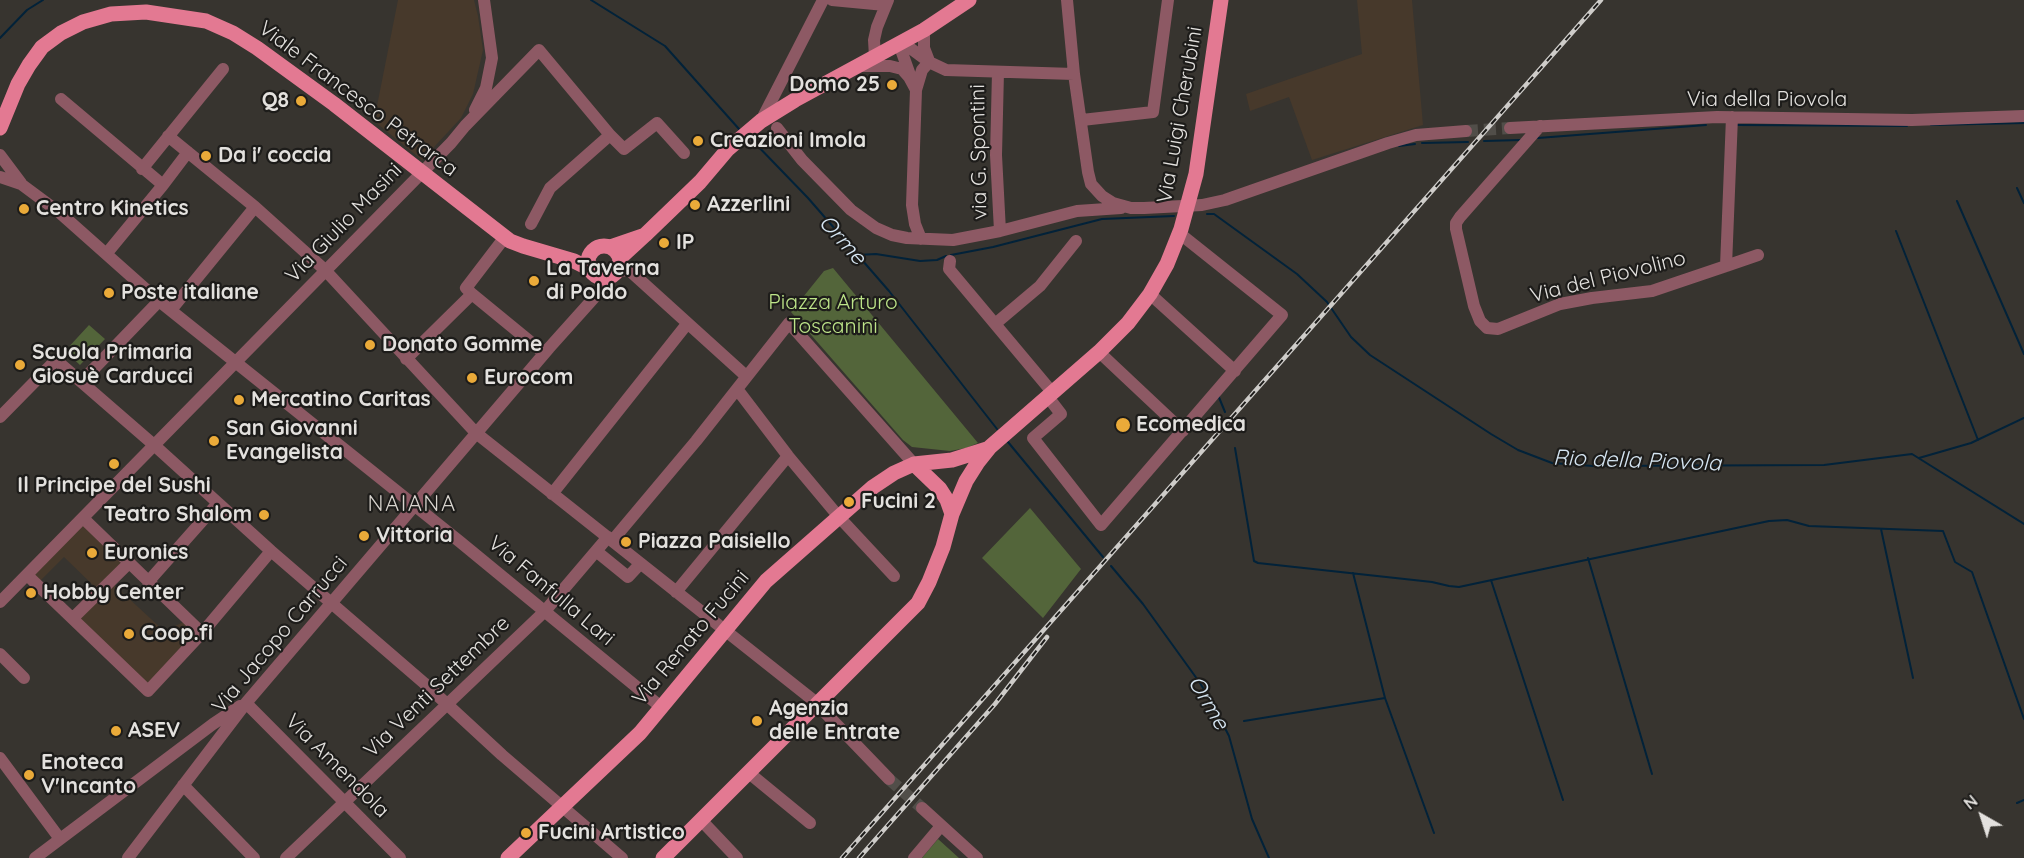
<!DOCTYPE html>
<meta charset="utf-8">
<style>
body{margin:0}
#map{position:relative;width:2024px;height:858px;overflow:hidden;background:#37342f;font-family:Quicksand,sans-serif}
canvas{display:block}
.north{position:absolute;left:1952px;top:786px;width:60px;height:60px;-webkit-text-stroke:4px #1d1c1a;paint-order:stroke;rotate:321deg;font-size:16px;font-weight:700;line-height:24px;text-align:center;color:#e3e1de}
.north::after{content:'';display:block;margin:auto;width:21px;height:27px;background:#e3e1de;clip-path:polygon(50% 0,100% 100%,50% 72%,0 100%)}
</style>
<div id="map">
<canvas width="2024" height="858"></canvas>
<div class="north">N</div>
</div>
<script>
const c = document.querySelector('canvas').getContext('2d');
c.lineJoin = 'round';
function paint(path, color) { c.fillStyle = color; c.fill(path, 'evenodd'); }
const toPath = rows => new Path2D(rows.map(r => 'M' + r).join(''));
function trace(path, color, width, dash) { c.strokeStyle = color; c.lineWidth = width; c.lineCap = dash ? 'butt' : 'round'; c.setLineDash(dash || []); c.stroke(path); }
function label(font, color, halo, rows, align = 'center') {
  c.font = font + ' Quicksand,sans-serif'; c.lineWidth = 4.5; c.setLineDash([]); c.textBaseline = 'middle'; c.strokeStyle = halo; c.fillStyle = color; for (const [text, x, y, turn = 0] of rows) {
    c.save(); c.translate(x, y); c.rotate((+turn || 0) * Math.PI / 180); c.textAlign = isNaN(turn) ? turn : align; if (halo) c.strokeText(text, 0, 0); c.fillText(text, 0, 0); c.restore();
  }
}
paint(toPath([
 [398,0,474,0,478,16,483,50,473,94,461,118,422,160,374,121],
 [1357,0,1412,0,1423,125,1312,160,1289,97,1250,111,1246,94,1362,54],
 [83,518,128,564,111,582,164,631,188,620,202,633,148,691,73,618,100,592,64,557,37,584,27,575]
]), '#47392b');
paint(toPath([
 [833,268,978,443,966,448,950,451,912,447,903,440,791,312,824,271],
 [89,325,105,339,80,365,65,351],
 [1030,508,1081,569,1043,618,982,558],
 [938,839,959,858,922,858]
]), '#53653a');
trace(toPath([
 [591,0,665,46,739,129],
 [0,38,27,10,43,0],
 [1737,125,1907,126],
 [1931,125,2024,123],
 [1538,138,1706,125],
 [751,139,808,198,889,291,997,429],
 [1484,141,1521,140],
 [1422,143,1468,142],
 [1399,146,1415,144],
 [2017,188,2024,203],
 [1957,201,2024,354],
 [1207,214,1214,214,1297,274,1327,302,1351,337,1370,355,1491,434,1518,450,1552,463,1593,466,1824,465,1912,454,2024,524],
 [1896,231,1978,440],
 [857,255,876,254,920,261,937,260,946,256],
 [951,255,993,247,1102,219,1174,216],
 [1218,395,1225,412],
 [1008,442,1103,557],
 [1235,448,1254,561,1258,563,1432,582,1449,586,1459,587,1769,521,1787,520,1809,526,1943,531,1955,562,1972,572,2024,719],
 [1919,458,1971,443,2024,418],
 [1881,529,1913,678],
 [1588,558,1652,774],
 [1111,566,1143,604,1200,683,1211,701,1229,736,1252,819,1269,858],
 [1353,573,1385,698,1434,833],
 [1491,580,1563,800],
 [1244,721,1385,698],
 [2017,803,2024,800]
]), '#022239', 2);
trace(toPath([
 [1466,131,1510,128],
 [889,779,922,808]
]), '#514e49', 12, [12, 6]);
trace(toPath([
 [832,0,885,5],
 [1067,0,1074,74,1088,172,1091,184,1102,196,1113,203,1131,208,1144,208,1202,205,1225,200,1388,143,1416,135,1466,131],
 [924,30,924,48,929,61],
 [902,42,929,62,946,70,1074,74],
 [899,44,910,75],
 [875,57,874,40,877,27,888,0],
 [861,66,890,66,902,69,909,77,916,90],
 [998,72,996,155,1000,231],
 [61,99,163,185,107,253],
 [475,110,486,88,492,58,484,0],
 [1082,120,1153,112,1168,0],
 [761,121,823,0],
 [1540,126,1460,217,1456,223,1456,229,1474,306,1480,321,1487,328,1498,329,1560,304,1592,298,1652,291,1726,266,1732,117],
 [777,128,802,160,851,210,876,228,892,235,907,238,953,240,1000,231,1077,211,1121,208],
 [1510,128,1717,117,1912,120,2024,116],
 [610,135,624,149,657,123,684,153],
 [168,136,255,207,325,270,476,433,813,700,889,779],
 [0,155,21,183],
 [142,169,223,69],
 [0,177,21,184,60,213,159,301,459,541,661,707],
 [163,185,188,152],
 [921,239,915,224,912,205,916,90,922,70,929,62],
 [950,261,949,269,1052,392],
 [1726,266,1758,255],
 [619,270,630,271,746,376],
 [472,294,544,353],
 [1150,294,1235,371],
 [171,310,255,207],
 [995,324,1040,286,1076,241],
 [1099,352,1183,431],
 [406,359,472,294,466,288,505,237],
 [82,381,159,301],
 [737,389,788,456,839,517,894,576],
 [1048,397,1061,414,1033,438,1101,525,1282,315,1179,233],
 [0,417,56,360,154,445,271,551,424,683,502,755,622,858],
 [552,494,687,324],
 [83,518,202,633],
 [612,541,696,441,789,323,914,464],
 [596,551,628,577,640,564],
 [27,575,148,691,202,633,271,551],
 [148,582,218,503],
 [676,592,788,456],
 [0,602,451,143,465,126,539,50,610,135,550,188,531,224],
 [73,618,128,564],
 [0,654,24,678],
 [246,703,400,858],
 [0,758,60,839],
 [749,773,810,823],
 [183,785,254,858],
 [922,808,977,858],
 [701,820,737,858],
 [35,858,213,724,240,706],
 [128,858,246,703,549,348,601,290,607,278],
 [286,858,545,611,608,537],
 [914,858,941,826]
]), '#8d5964', 12);
trace(toPath([
 [0,128,18,84,29,65,42,47,61,33,83,22,111,14,146,12,206,21,233,33,257,48,334,104,510,241,523,246,574,261,590,269],
 [645,235,700,182,728,149,761,121,795,100,924,30,969,0],
 '588 262a16 16 0 1 1 32 0a16 16 0 1 1-32 0Z',
 [610,247,645,235,620,258],
 [914,464,940,489,947,500,952,514],
 [508,858,640,733,766,581,873,487,894,473,914,464,952,460,987,449],
 [663,858,918,603,929,582,943,547,952,514,966,481,978,462,990,447,1099,352,1128,323,1150,294,1167,264,1181,229,1196,174,1221,0]
]), '#e37992', 15);
const rail = toPath([
 [842,858,1601,0],
 [859,858,995,704,1047,637]
]);
trace(rail, '#ceccc9', 4.5);
trace(rail, '#1d1c1a', 2, [7]);
for (const [x, y, r, color] of [
 [892,85,6,"#eaaa39"],
 [301,101,6,"#eaaa39"],
 [698,141,6,"#eaaa39"],
 [206,156,6,"#eaaa39"],
 [695,205,6,"#eaaa39"],
 [24,209,6,"#eaaa39"],
 [664,243,6,"#eaaa39"],
 [534,281,6,"#eaaa39"],
 [109,293,6,"#eaaa39"],
 [370,345,6,"#eaaa39"],
 [20,365,6,"#eaaa39"],
 [472,378,6,"#eaaa39"],
 [239,400,6,"#eaaa39"],
 [1123,425,8,"#eaaa39"],
 [214,441,6,"#eaaa39"],
 [114,464,6,"#eaaa39"],
 [849,502,6,"#eaaa39"],
 [264,515,6,"#eaaa39"],
 [364,536,6,"#eaaa39"],
 [626,542,6,"#eaaa39"],
 [92,553,6,"#eaaa39"],
 [31,593,6,"#eaaa39"],
 [129,634,6,"#eaaa39"],
 [757,721,6,"#eaaa39"],
 [116,731,6,"#eaaa39"],
 [29,775,6,"#eaaa39"],
 [526,833,6,"#eaaa39"]
]) { const dot = new Path2D(); dot.arc(x, y, r, 0, 2 * Math.PI); c.fillStyle = color; c.fill(dot); trace(dot, '#1d1c1a', 2); }
label('bold 21px', '#e3e1de', '#1d1c1a', [
 ["Domo 25",880,85,"right"],
 ["Q8",289,101,"right"],
 ["Creazioni Imola",710,141],
 ["Da i' coccia",218,156],
 ["Azzerlini",707,205],
 ["Centro Kinetics",36,209],
 ["IP",676,243],
 ["La Taverna",546,269],
 ["di Poldo",546,293],
 ["Poste italiane",121,293],
 ["Donato Gomme",382,345],
 ["Scuola Primaria",32,353],
 ["Giosuè Carducci",32,377],
 ["Eurocom",484,378],
 ["Mercatino Caritas",251,400],
 ["Ecomedica",1136,425],
 ["San Giovanni",226,429],
 ["Evangelista",226,453],
 ["Il Principe del Sushi",114,486,"center"],
 ["Fucini 2",861,502],
 ["Teatro Shalom",252,515,"right"],
 ["Vittoria",376,536],
 ["Piazza Paisiello",638,542],
 ["Euronics",104,553],
 ["Hobby Center",43,593],
 ["Coop.fi",141,634],
 ["Agenzia",769,709],
 ["delle Entrate",769,733],
 ["ASEV",128,731],
 ["Enoteca",41,763],
 ["V'Incanto",41,787],
 ["Fucini Artistico",538,833]
], 'left');
label('21px', '#e3e1de', '#1d1c1a', [
 ["Viale Francesco Petrarca",358,99,37],
 ["Via della Piovola",1767,100],
 ["Via Luigi Cherubini",1180,115,-80],
 ["via G. Spontini",979,152,-91],
 ["Via Giulio Masini",344,223,-46],
 ["Via del Piovolino",1608,277,-14],
 ["Via Fanfulla Lari",551,591,40],
 ["Via Jacopo Carrucci",280,635,-50],
 ["Via Renato Fucini",691,638,-50],
 ["Via Venti Settembre",437,687,-44],
 ["Via Amendola",337,766,45]
]);
label('21px', '#bee589', '#1d1c1a', [
 ["Piazza Arturo",833,303],
 ["Toscanini",833,327]
]);
label('italic 22px', '#d6e6f3', '#1d1c1a', [
 ["Orme",842,240,48],
 ["Rio della Piovola",1637,461,2],
 ["Orme",1208,703,59]
]);
c.letterSpacing = '1.5px';
label('22px', '#d8d4ce', '#1d1c1a', [
 ["NAIANA",412,504]
]);
c.letterSpacing = '0px';
</script>
